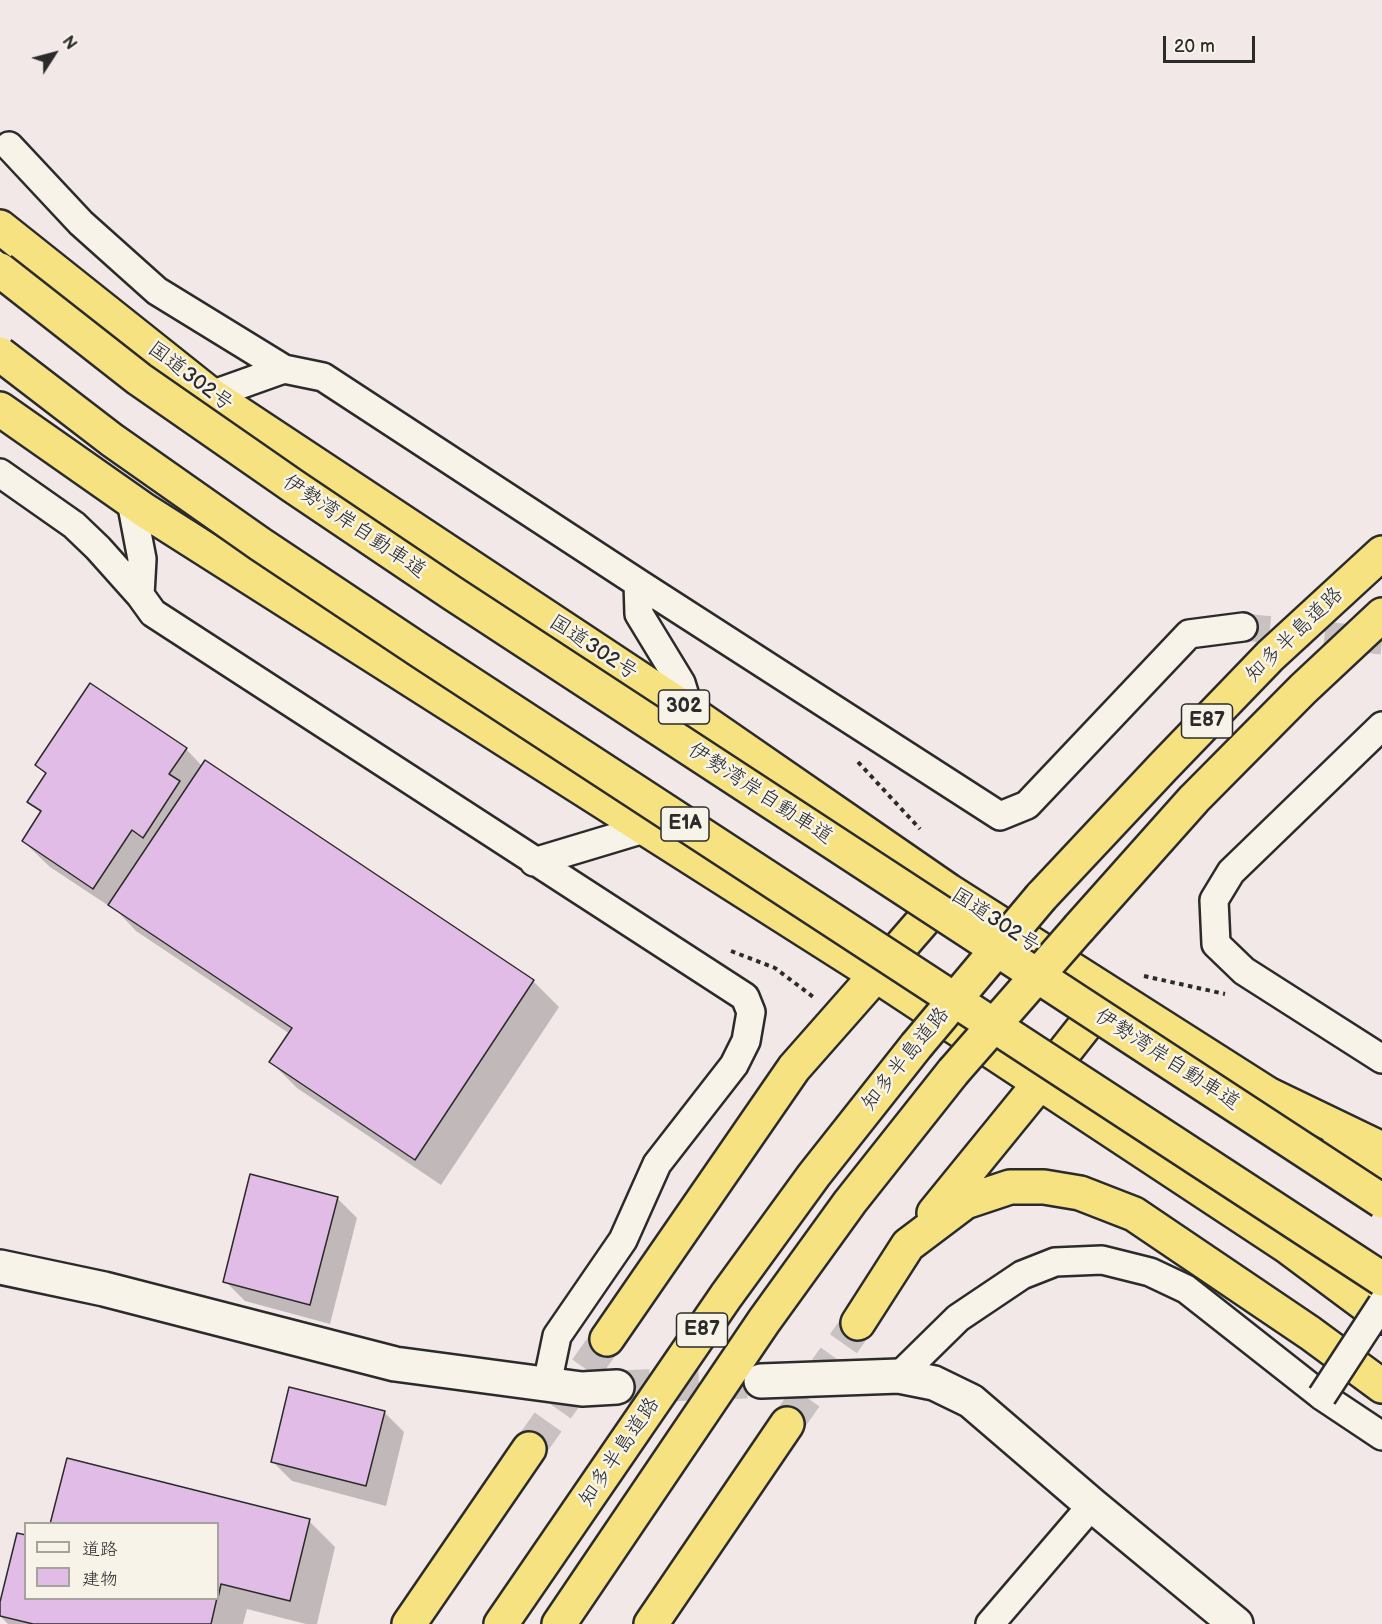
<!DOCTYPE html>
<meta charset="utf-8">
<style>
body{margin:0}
#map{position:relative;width:1382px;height:1624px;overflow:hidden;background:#f2e8e8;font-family:"Balsamiq Sans","Klee One",sans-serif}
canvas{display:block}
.legend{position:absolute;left:24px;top:1522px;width:195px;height:78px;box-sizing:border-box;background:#f7f3e8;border:2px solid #a5a39c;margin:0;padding:8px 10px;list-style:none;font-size:18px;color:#2b2b2b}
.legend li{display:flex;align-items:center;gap:12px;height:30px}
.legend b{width:30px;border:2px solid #a5a39c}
.north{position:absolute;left:24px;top:24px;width:60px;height:60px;-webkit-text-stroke:4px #f7f3e8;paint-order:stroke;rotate:54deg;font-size:16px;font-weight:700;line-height:24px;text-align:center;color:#2b2b2b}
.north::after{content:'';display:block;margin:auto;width:21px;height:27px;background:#2b2b2b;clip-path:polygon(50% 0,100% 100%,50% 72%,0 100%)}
.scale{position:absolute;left:1163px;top:36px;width:92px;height:27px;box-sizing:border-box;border:3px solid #2b2b2b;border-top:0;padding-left:8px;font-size:18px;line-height:21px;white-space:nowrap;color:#2b2b2b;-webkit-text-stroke:4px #f7f3e8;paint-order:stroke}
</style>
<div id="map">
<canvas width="1382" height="1624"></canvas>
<ul class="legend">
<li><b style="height:8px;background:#f7f3e8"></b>道路</li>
<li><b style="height:16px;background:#e0bce6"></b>建物</li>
</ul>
<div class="north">N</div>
<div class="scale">20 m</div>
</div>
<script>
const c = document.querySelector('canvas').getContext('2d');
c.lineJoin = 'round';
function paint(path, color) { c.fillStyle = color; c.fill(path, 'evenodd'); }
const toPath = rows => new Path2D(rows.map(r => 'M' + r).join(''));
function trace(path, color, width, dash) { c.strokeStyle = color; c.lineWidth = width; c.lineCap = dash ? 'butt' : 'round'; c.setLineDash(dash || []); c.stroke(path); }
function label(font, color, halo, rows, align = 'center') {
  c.font = font + ' "Balsamiq Sans","Klee One",sans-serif'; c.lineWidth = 5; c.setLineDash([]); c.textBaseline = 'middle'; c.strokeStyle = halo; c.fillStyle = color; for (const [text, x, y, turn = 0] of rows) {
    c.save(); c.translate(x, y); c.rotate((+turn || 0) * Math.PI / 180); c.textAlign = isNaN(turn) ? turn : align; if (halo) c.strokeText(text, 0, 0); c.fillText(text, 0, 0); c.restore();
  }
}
paint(toPath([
 [186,749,202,766,533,981,559,1007,441,1185,297,1088,271,1062,290,1034,136,931,118,912,50,867,23,841,41,813,29,801,47,775,37,765],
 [337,1198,357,1218,330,1324,245,1301,225,1281],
 [384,1412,404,1432,386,1506,292,1481,272,1461],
 [309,1521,335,1547,317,1624,306,1624,247,1609,243,1624,8,1624,0,1616,0,1608,26,1598,218,1598,218,1524]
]), '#0003');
const building = toPath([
 [90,683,187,748,169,774,180,781,143,838,132,830,93,889,22,841,41,811,27,802,46,773,35,765,90,683],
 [205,760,534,980,415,1160,269,1062,292,1028,108,905,205,760],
 [250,1174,338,1197,310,1305,223,1282,250,1174],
 [289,1387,385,1411,366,1486,271,1462,289,1387],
 [67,1458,310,1519,290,1601,221,1584,218,1598,218,1524,50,1524,67,1458],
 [17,1533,26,1535,26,1598,217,1598,211,1624,33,1624,0,1616,0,1602,17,1533]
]);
paint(building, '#e0bce6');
trace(building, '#2b2b2b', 1.5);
trace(toPath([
 [1243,627,1382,641]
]), '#cac2c2', 27, [27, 14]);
trace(toPath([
 [617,1387,747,1382]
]), '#cac2c2', 33, [33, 16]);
trace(toPath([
 [787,1424,858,1323],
 [529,1449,607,1339]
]), '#cac2c2', 33, [33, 16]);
const minor = toPath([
 [9,146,81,223,157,291,284,369],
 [211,395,284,369,323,377,638,583,1000,816,1027,805,1189,634,1243,627],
 [0,473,74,525,98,548,140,595],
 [131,501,142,559,140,595,153,613,745,997,751,1012,746,1041,734,1065,657,1164,623,1240,557,1336,547,1384],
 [638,583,639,614,681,683,690,712],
 [1382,726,1231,872,1214,900,1216,944,1244,971,1382,1059],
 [534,862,647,828],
 [899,1376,958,1318,1022,1275,1055,1262,1102,1260,1150,1272,1186,1289,1322,1396,1382,1436],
 [990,1624,1092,1505]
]);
const tertiary = toPath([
 [0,1267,104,1289,395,1364,582,1389,617,1387],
 [761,1381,899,1376,934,1383,971,1401,1092,1505,1236,1624]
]);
const trunk = toPath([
 [0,227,211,395,690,712,949,891,1296,1112],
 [0,409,144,510,876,975,1288,1247,1382,1317],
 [876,975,949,891],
 [1039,1084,1110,994],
 [1340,1140,1382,1167]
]);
const motorway = toPath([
 [1041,897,1163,767,1270,656,1382,553],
 [1079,928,1194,799,1303,689,1382,615],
 [1272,1096,1382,1149],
 [934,1213,1039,1084],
 [858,1323,908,1245,965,1202,1010,1187,1044,1187,1080,1193,1134,1214,1310,1333,1382,1386],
 [607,1339,794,1068,876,975],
 [409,1624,529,1449],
 [501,1624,726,1296,814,1175,916,1046],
 [559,1624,764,1321,850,1202,953,1072],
 [651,1624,787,1424]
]);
trace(minor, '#2b2b2b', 32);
trace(tertiary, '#2b2b2b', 38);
trace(trunk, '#2b2b2b', 38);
trace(motorway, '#2b2b2b', 38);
trace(toPath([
 [858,762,920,829],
 [731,951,775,968,816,999],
 [1144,976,1225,994]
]), '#2b2b2b', 4, [4.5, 4.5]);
trace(minor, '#f7f3e8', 27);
trace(tertiary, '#f7f3e8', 33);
trace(trunk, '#f7e281', 33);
trace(motorway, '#f7e281', 33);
const minorBridge = toPath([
 [1322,1396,1382,1304]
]);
const motorwayBridge = toPath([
 [0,270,139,379,293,486,452,593,1382,1201],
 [0,354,112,440,260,544,422,652,1382,1279],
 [916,1046,1041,897],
 [953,1072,1079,928]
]);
trace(minorBridge, '#2b2b2b', 32, []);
trace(motorwayBridge, '#2b2b2b', 38, []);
trace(minorBridge, '#f7f3e8', 27);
trace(motorwayBridge, '#f7e281', 33);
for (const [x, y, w] of [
 [684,707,51],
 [1207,721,51],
 [685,824,48],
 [702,1330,51]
]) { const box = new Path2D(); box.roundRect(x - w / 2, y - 17, w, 34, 4.5); c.fillStyle = '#f7f3e8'; c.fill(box); trace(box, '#2b2b2b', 1.5); }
label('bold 20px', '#2b2b2b', null, [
 ["302",684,707],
 ["E87",1207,721],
 ["E1A",685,824],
 ["E87",702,1330]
]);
label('21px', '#2b2b2b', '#f7f3e8', [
 ["国道302号",190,377,37],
 ["伊勢湾岸自動車道",354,527,34],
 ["知多半島道路",1295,635,-44],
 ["国道302号",593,648,33],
 ["伊勢湾岸自動車道",760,794,33],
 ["国道302号",995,921,33],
 ["知多半島道路",906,1059,-51],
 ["伊勢湾岸自動車道",1167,1060,33],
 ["知多半島道路",620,1452,-56]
]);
</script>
